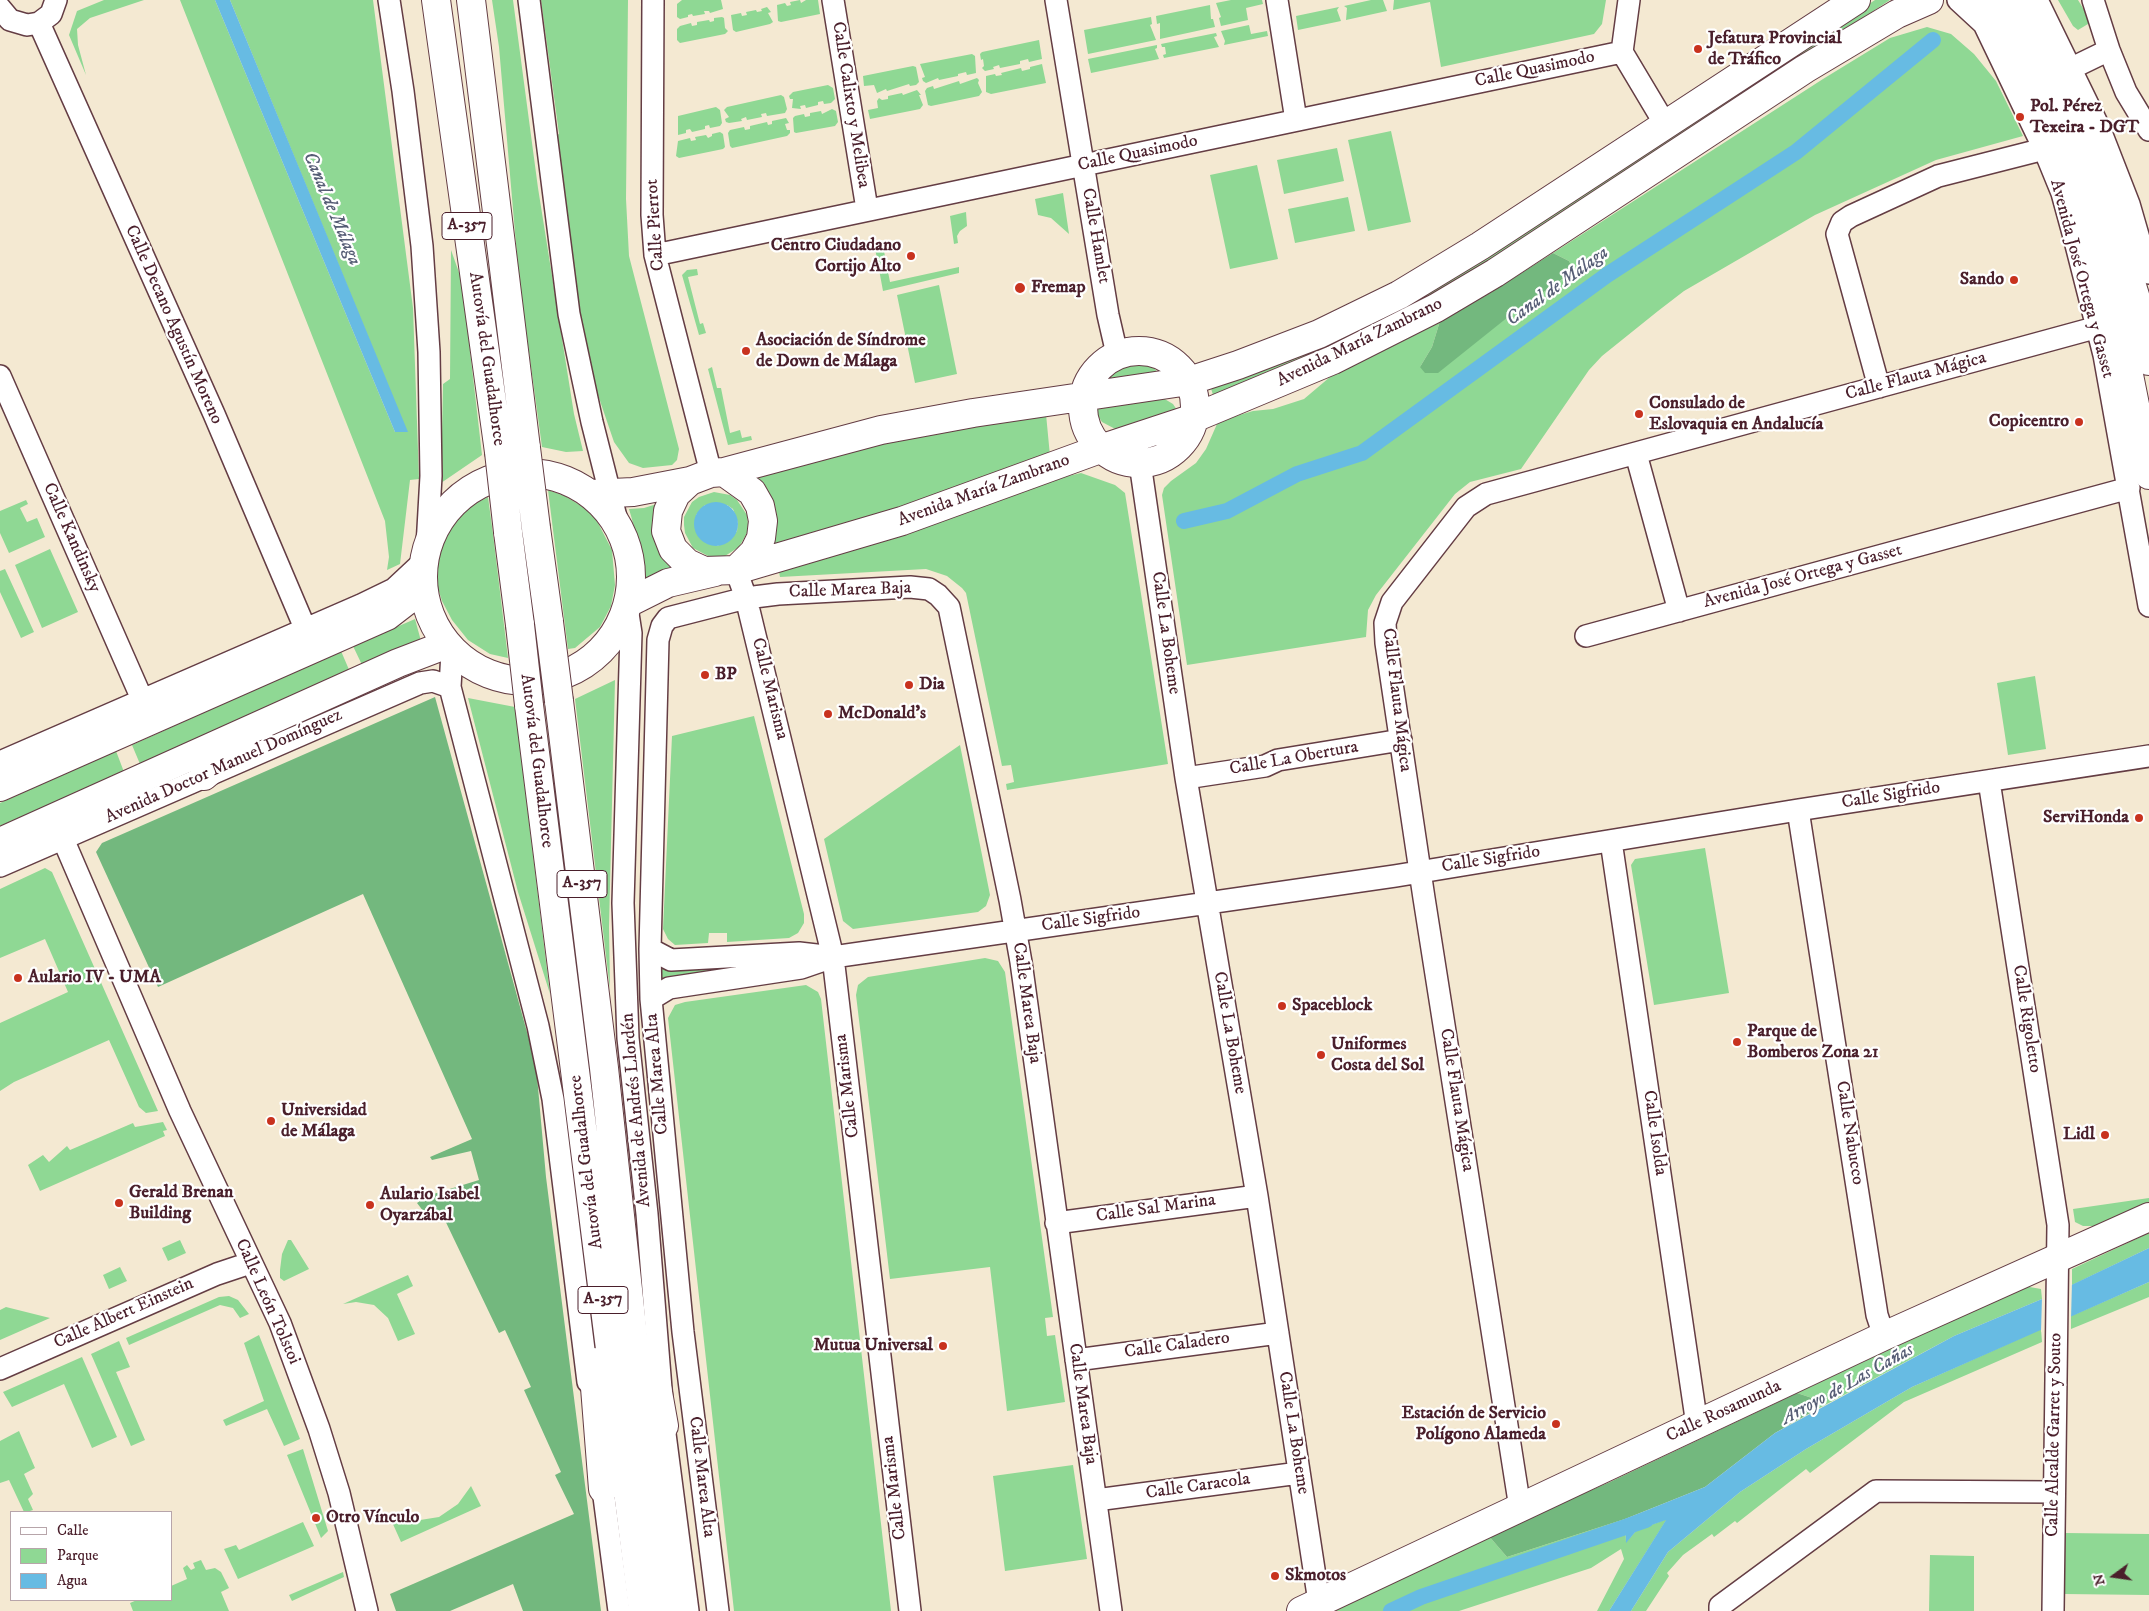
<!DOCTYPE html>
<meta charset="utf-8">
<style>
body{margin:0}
#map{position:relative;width:2149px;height:1611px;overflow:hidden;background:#f4e9d2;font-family:"IM FELL DW Pica",serif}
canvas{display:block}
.legend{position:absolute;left:10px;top:1511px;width:162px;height:90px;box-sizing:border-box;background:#fff;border:1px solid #b7a5aa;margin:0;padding:6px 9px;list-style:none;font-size:15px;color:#4a1f2b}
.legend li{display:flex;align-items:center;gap:10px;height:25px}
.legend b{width:25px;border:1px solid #b7a5aa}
.north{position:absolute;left:2089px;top:1551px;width:50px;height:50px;-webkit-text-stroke:4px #fff;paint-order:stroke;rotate:256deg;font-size:14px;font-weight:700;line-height:20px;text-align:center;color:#4a1f2b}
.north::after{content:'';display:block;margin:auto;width:18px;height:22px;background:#4a1f2b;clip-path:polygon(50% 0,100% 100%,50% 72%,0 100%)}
</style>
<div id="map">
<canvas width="2149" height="1611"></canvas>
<ul class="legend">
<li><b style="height:6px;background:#fff"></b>Calle</li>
<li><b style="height:14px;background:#8fd894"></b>Parque</li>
<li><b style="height:14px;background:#67bbe3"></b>Agua</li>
</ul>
<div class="north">N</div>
</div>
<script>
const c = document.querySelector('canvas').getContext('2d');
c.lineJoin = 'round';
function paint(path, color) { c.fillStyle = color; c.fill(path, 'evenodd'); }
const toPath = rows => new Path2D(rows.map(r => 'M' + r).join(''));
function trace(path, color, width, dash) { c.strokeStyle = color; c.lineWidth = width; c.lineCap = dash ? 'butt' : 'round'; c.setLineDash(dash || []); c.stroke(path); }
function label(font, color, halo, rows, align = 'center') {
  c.font = font + ' "IM FELL DW Pica",serif'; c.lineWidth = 4.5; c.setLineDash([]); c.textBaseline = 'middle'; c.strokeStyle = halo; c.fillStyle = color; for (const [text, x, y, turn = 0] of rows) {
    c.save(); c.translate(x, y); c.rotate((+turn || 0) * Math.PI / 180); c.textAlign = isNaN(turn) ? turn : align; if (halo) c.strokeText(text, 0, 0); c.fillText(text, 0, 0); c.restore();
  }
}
paint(toPath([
 [104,0,144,0,90,18,77,29,78,45,86,75,69,35,77,11],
 [180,0,215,0,395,432,407,432,230,0,373,0,413,308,419,479,410,480,400,564,387,570,389,557,385,521],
 [492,0,513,0,538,188,574,414,583,451,566,452,542,447,519,279,499,47],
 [541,0,628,0,626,199,629,256,679,449,677,460,672,465,643,468,629,463,614,442,598,395,592,396,579,318,555,136,559,134],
 [682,0,721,0,723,9,710,13,709,11,704,11,705,14,693,16,692,14,688,15,688,17,680,19,677,17,677,4],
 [800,0,801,3,806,0,818,0,820,14,781,22,778,21,777,5,785,3,787,6,791,5,790,2],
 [1231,0,1262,0,1263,4,1246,8,1248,20,1221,26,1219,18,1221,17,1216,3],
 [1371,0,1383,0,1387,11,1346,20,1347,8,1344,6],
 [1394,0,1606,0,1602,24,1594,34,1441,67,1430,2,1393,10],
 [1875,0,1890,0,1500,258,1357,339,1240,387,1213,395,1210,385,1249,371,1789,57],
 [2058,0,2078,0,2089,18,2088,24,2078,30,2073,26],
 [1210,5,1211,19,1213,19,1215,27,1160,39,1160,23,1157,24,1156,16],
 [767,7,771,12,768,13,773,22,770,24,736,32,733,30,731,15,741,13,742,16,747,15,746,12,756,10,757,12,762,11,761,9],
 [1339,7,1337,10,1341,21,1298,30,1296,16],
 [722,17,724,18,725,28,728,31,725,34,680,43,677,40,677,29,680,26,691,23,692,26,697,25,697,22,709,20,710,22,714,21,714,18],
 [1151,17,1152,24,1150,25,1156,40,1088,54,1084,30],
 [1249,25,1251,34,1267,31,1268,36,1224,45,1225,41,1221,31],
 [1927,27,1951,34,1974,54,1996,81,2023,136,1936,160,1815,215,1684,291,1658,311,1602,356,1589,370,1521,469,1470,482,1455,494,1376,595,1368,610,1366,637,1187,665,1162,495,1164,488,1171,481,1196,463,1206,449,1217,424,1226,419,1253,411,1273,409,1304,399,1330,377,1440,321,1432,347,1420,367,1513,313,1574,271,1569,261,1553,253,1823,79,1890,38],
 [1216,33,1217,36,1214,37,1219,47,1164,58,1163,55,1166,54,1165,47,1162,47,1161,44],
 [1039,40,1042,59,1029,62,1028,59,1020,61,1020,64,1000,68,999,65,993,67,994,69,985,71,982,68,984,66,983,59,981,60,980,54,982,52],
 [1157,45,1157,48,1155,49,1159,59,1091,73,1088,59],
 [972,54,975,56,976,73,967,75,966,72,958,74,958,76,939,80,938,78,926,83,923,81,922,78,925,77,920,64],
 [1042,64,1046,83,991,94,986,92,986,76,995,74,996,76,1002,75,1001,73,1021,68,1022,71,1030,69,1030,67],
 [913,66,916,67,919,82,916,85,910,86,909,84,887,91,886,89,877,93,874,85,864,86,863,76],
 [977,78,979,80,978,83,982,92,979,96,931,106,928,105,925,91,927,88,933,86,934,89,959,81,960,84],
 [828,85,833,88,835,99,831,103,824,104,823,101,818,102,818,105,806,108,805,105,800,106,801,109,792,108,793,99,790,99,789,96,793,92],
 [917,90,921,95,919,95,923,105,920,109,870,119,868,110,878,108,877,101,879,98,882,100,888,99,888,96,902,93,903,95],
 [781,95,784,97,787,109,785,113,767,116,766,113,761,114,762,117,747,120,746,117,741,119,742,121,729,123,726,122,725,119,729,117,724,110,727,107],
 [716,107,720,110,722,123,720,126,710,128,709,125,705,126,705,129,692,132,690,129,686,130,686,133,678,135,678,116],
 [832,109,836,111,838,122,835,126,796,133,794,132,793,118,795,116,804,114,805,117,810,116,810,113,821,111,822,114],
 [786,118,789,123,785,124,787,130,790,130,790,133,787,136,732,148,730,146,728,133,730,130,744,127,745,130,750,129,750,126,767,122,768,125,772,124,772,121],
 [1391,131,1411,222,1368,231,1348,140],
 [720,132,723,134,725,147,723,149,679,158,676,156,678,141,690,138,691,141,696,140,695,137,706,135,708,138,712,136,712,134],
 [1337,148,1344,181,1284,194,1277,160],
 [1257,165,1278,259,1230,269,1210,175],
 [1063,193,1069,234,1051,218,1038,215,1035,199],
 [1348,197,1355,231,1295,243,1288,209],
 [966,212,967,226,960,231,957,236,958,243,954,244,950,216],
 [883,246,890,282,959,267,959,273,883,291,875,248],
 [451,250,462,281,482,455,441,483,443,384,450,379],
 [697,269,698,275,688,277,700,324,703,323,706,333,699,335,682,275,687,270],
 [939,285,957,374,915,383,897,295],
 [1133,362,1152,366,1160,375,1098,388,1103,378,1118,368],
 [712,367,717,388,721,388,730,433,740,430,742,438,751,436,752,440,728,445,708,369],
 [1158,395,1173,404,1177,410,1119,431,1102,422,1096,413,1095,406],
 [1046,414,1050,456,971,487,769,550,777,524,776,511,771,496,751,473,877,443],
 [1081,473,1115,485,1125,493,1168,764,1007,790,1006,784,1014,782,1011,765,1002,766,966,593,962,588,947,576,926,569,780,577,779,572,899,537,1060,478],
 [548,490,565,496,583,507,596,519,612,550,615,585,611,606,600,627,575,648,568,649],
 [714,492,730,495,737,500,747,515,748,524,747,533,739,547,725,556,716,557,708,556,693,548,685,533,684,525,684,517,692,502,699,497],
 [705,505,727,505,733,509,738,523,737,531,729,541,717,546,696,515],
 [488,497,493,534,508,658,490,654,468,640,452,620,442,601,436,582,436,560,441,541,450,524,470,506],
 [26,500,28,504,20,508,27,522,37,518,45,537,9,553,0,533,0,511],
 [663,502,679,568,642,587,642,554,629,509,644,508],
 [50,549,78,612,42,628,15,565],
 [5,569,34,632,21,638,0,592,0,571],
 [415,619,421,641,363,667,353,646],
 [341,651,350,672,140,764,132,745],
 [2035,676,2046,749,2008,755,1997,683],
 [615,680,609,927,610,989,575,699],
 [468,698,515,707,550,994,518,892],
 [754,716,804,914,804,923,798,933,789,938,727,942,727,933,709,933,708,943,675,945,668,939,663,929,672,736],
 [960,745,990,895,986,906,978,912,853,929,843,921,824,839],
 [116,751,124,772,0,826,0,803],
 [1705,848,1729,993,1654,1005,1631,865,1635,859],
 [45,868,52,872,158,1111,146,1113,139,1107,109,1040,14,1082,0,1091,0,1023,68,992,45,939,0,958,0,889],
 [985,958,998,961,1005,972,1053,1317,1045,1318,1047,1336,1055,1335,1065,1402,1007,1411,990,1267,890,1279,856,995,858,985,868,977],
 [792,960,673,982,659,981,659,968,665,966],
 [806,985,818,992,821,999,891,1611,734,1611,668,1018,675,1005,685,1002],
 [163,1122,167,1130,163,1131,165,1136,40,1191,28,1165,43,1155,49,1162,67,1146,70,1150,133,1123,135,1127],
 [2149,1198,2149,1202,2096,1226,2083,1226,2075,1222,2073,1209],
 [2149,1233,2149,1248,2072,1285,2072,1269],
 [180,1240,186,1253,168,1261,162,1248],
 [288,1240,291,1240,309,1269,284,1281,280,1278,280,1270,282,1254],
 [120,1267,127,1281,109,1289,103,1275],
 [408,1275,413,1286,397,1294,415,1334,398,1341,388,1318,374,1305,356,1302,343,1304],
 [2149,1282,2149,1297,2071,1329,2071,1316],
 [2024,1286,2041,1289,2042,1299,1954,1336,1812,1412,1812,1398,1797,1393],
 [229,1296,238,1300,249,1314,240,1318,233,1308,220,1305,129,1345,126,1338,219,1297],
 [6,1307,50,1318,0,1340,0,1310],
 [2041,1329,2042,1342,1904,1402,1810,1473,1806,1469,1737,1523,1735,1521,1714,1537,1712,1534,1683,1555,1667,1573,1669,1576,1646,1611,1631,1611,1668,1552,1740,1492,1806,1449,1912,1387],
 [259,1335,300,1439,284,1446,267,1409,226,1426,223,1420,264,1401,244,1343],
 [119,1341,130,1367,116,1372,145,1440,131,1446,91,1354],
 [82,1357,117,1437,92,1448,64,1384,12,1407,3,1392],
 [19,1431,35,1468,24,1474,33,1494,28,1499,33,1510,27,1512,24,1512,9,1480,0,1483,0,1441],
 [303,1449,328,1531,321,1538,287,1455],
 [1073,1465,1087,1559,1005,1571,993,1476],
 [471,1486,481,1506,401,1542,392,1522,396,1517,414,1521,439,1517,458,1504],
 [1625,1519,1626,1542,1637,1530,1667,1519,1609,1611,1597,1611,1624,1559,1621,1549,1591,1568,1459,1611,1329,1611,1488,1535,1507,1557],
 [303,1522,314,1546,238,1579,224,1549,236,1545,239,1550],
 [2065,1533,2149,1534,2149,1595,2064,1594],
 [1930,1555,1974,1556,1974,1611,1929,1611],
 [201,1560,206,1570,215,1568,221,1572,229,1588,221,1592,229,1611,133,1611,130,1603,137,1600,171,1600,171,1586,187,1579,183,1568,187,1565,191,1570,195,1568,193,1563],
 [343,1572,344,1577,292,1601,289,1595]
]), '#8fd894');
paint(toPath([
 [1553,253,1569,261,1574,271,1513,313,1438,373,1425,373,1420,367,1432,347,1440,321,1490,293],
 [435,697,536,1065,546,1177,601,1611,523,1611,513,1584,450,1611,396,1611,390,1594,574,1514,555,1475,561,1472,524,1390,531,1387,505,1330,499,1333,441,1212,427,1216,417,1203,427,1196,479,1180,471,1151,432,1160,430,1157,472,1139,363,894,158,987,96,852,102,843],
 [1797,1393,1812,1398,1812,1412,1775,1433,1705,1487,1625,1519,1507,1557,1488,1535,1610,1482]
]), '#73b87e');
paint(toPath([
 [215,0,230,0,408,432,395,432],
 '694 524a22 22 0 1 1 44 0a22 22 0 1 1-44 0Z',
 [2149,1248,2149,1282,1912,1387,1806,1449,1740,1492,1668,1552,1631,1611,1609,1611,1666,1520,1637,1530,1626,1543,1625,1519,1705,1487,1775,1433,1954,1336,2042,1299]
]), '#67bbe3');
paint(toPath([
 [2072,1282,2071,1319,2041,1332,2042,1297]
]), '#f4e9d2');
trace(toPath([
 [1184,521,1227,511,1297,474,1362,453,1607,275,1796,152,1933,40],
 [1391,1611,1421,1597,1646,1520]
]), '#67bbe3', 16);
const minor = toPath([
 [389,0,403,91,422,246,429,352,431,476,427,546],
 [529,0,569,314,592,422,617,521],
 [653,0,652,215,655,255,711,473],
 [833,0,867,209],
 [1056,0,1108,315,1117,354],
 [1277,0,1296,120],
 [1629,0,1622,52,1665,124],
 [1958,0,1984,24],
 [1983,0,1984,24,2044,149,2062,193,2074,237,2104,355,2149,606],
 [2037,0,2099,127,2129,204,2149,273],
 [2093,0,2109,50,2126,92,2149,130],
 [0,8,10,20,27,25,39,23,51,14,56,0],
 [39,23,214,414,305,628],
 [2072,68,2109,50],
 [655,255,1622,52],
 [0,376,142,699],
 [1879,387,1837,234,1842,222,1851,216,1938,176,2044,149],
 [1636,454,1679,611],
 [1140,463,1186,778,1257,1196,1319,1602],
 [736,570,746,598,833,957,910,1611],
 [627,607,631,633,623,903,628,1038,647,1214,664,1426,688,1611],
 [1586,636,2129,488],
 [452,652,450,687,538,1026,553,1099,588,1382],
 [0,762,361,605,394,589,424,561],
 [1186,778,1265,766,1278,760,1401,740],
 [1989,781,2058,1225,2053,1611],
 [1798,810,1877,1315,1884,1336],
 [63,839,180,1111,280,1323,319,1429,339,1493,367,1611],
 [1611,841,1697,1425],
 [0,866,420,683,433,681,450,687],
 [650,949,671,960,799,953,825,956],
 [651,999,669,988,801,968,833,957,1395,876,1798,810,2149,756],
 [1056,1223,1257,1196],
 [1076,1360,1278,1333],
 [0,1369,217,1274,250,1263],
 [601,1474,619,1611],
 [1096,1500,1299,1473],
 [1520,1508,1424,898,1386,643,1385,623,1392,602,1466,507,1486,494,2098,327],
 [718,1611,683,1332,651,999,650,949,658,640,662,626,668,618,746,598,778,594,910,587,929,589,938,595,949,607,1010,900,1021,962,1111,1611],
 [1720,1611,1720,1606,1876,1491,2054,1492]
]);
const major = toPath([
 [1990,0,2009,35,2056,133,2090,226,2117,315,2149,475],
 [2018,0,2073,116,2110,214,2137,302,2149,361],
 '1083 407a56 56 0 1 1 112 0a56 56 0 1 1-112 0Z',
 [724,472,881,430,973,413,1189,381,1238,365,1319,334,1399,295,1480,246,1856,0],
 [724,472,752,492,760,506,763,521,761,538,754,552,736,570,704,571,687,563,673,549,666,531,668,511,676,494,690,481,711,473,724,472],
 '423 577a104 104 0 1 1 208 0a104 104 0 1 1-208 0Z',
 [592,494,633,492,690,481],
 [736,570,902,521,1100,449,1194,418,1333,360,1436,308,1495,273,1805,69,1897,14,1929,0],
 [628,603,668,583,715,572],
 [204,776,242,744],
 [0,787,387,616,422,589],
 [0,842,398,663,445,645],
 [1301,1611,1884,1336,2149,1217]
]);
const highway = toPath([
 [436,0,499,452],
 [471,0,526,448],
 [536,528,549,622],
 [508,532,520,625],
 [559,701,604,1068,648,1474,665,1611],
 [529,705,643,1611],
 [593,1362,603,1489],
 [654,1370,664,1426]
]);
trace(minor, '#643d44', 24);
trace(major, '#643d44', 30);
trace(highway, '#643d44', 30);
trace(minor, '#fff', 21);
trace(major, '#fff', 28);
trace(highway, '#fff', 28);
const highwayBridge = toPath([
 [526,448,536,528],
 [499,452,508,532],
 [549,622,559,701],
 [520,625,529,705]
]);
trace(highwayBridge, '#643d44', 30, []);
trace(highwayBridge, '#fff', 28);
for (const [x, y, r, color] of [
 [1698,49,5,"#c8321e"],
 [2020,117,5,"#c8321e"],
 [911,256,5,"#c8321e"],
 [2014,280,5,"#c8321e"],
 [1020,288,6,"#c8321e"],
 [746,351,5,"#c8321e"],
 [1639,414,5,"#c8321e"],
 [2079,422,5,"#c8321e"],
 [705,675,5,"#c8321e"],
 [909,685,5,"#c8321e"],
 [828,714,5,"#c8321e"],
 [2139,818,5,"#c8321e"],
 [18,978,5,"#c8321e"],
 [1282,1006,5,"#c8321e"],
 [1737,1042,5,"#c8321e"],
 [1321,1055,5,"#c8321e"],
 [271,1121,5,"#c8321e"],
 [2105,1135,5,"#c8321e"],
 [119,1203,5,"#c8321e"],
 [370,1205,5,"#c8321e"],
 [943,1346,5,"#c8321e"],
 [1556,1424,5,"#c8321e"],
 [316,1518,5,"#c8321e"],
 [1275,1576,5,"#c8321e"]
]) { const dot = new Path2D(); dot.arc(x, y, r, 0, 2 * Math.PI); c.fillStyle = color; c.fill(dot); trace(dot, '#fff', 2); }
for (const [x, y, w] of [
 [467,226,50],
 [582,884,50],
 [603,1300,50]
]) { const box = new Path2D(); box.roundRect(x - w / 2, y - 13.5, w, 27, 4); c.fillStyle = '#fff'; c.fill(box); trace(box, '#4a1f2b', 1); }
label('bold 16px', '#4a1f2b', null, [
 ["A-357",467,226],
 ["A-357",582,884],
 ["A-357",603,1300]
]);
label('bold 18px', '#4a1f2b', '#fff', [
 ["Jefatura Provincial",1708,39],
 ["de Tráfico",1708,60],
 ["Pol. Pérez",2030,107],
 ["Texeira - DGT",2030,128],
 ["Centro Ciudadano",901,246,"right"],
 ["Cortijo Alto",901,267,"right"],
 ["Sando",2004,280,"right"],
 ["Fremap",1031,288],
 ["Asociación de Síndrome",756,341],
 ["de Down de Málaga",756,362],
 ["Consulado de",1649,404],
 ["Eslovaquia en Andalucía",1649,425],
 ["Copicentro",2069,422,"right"],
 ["BP",715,675],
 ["Dia",919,685],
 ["McDonald's",838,714],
 ["ServiHonda",2129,818,"right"],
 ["Aulario IV - UMA",28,978],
 ["Spaceblock",1292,1006],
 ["Parque de",1747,1032],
 ["Bomberos Zona 21",1747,1053],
 ["Uniformes",1331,1045],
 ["Costa del Sol",1331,1066],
 ["Universidad",281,1111],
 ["de Málaga",281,1132],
 ["Lidl",2095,1135,"right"],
 ["Gerald Brenan",129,1193],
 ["Building",129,1214],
 ["Aulario Isabel",380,1195],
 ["Oyarzábal",380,1216],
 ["Mutua Universal",933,1346,"right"],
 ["Estación de Servicio",1546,1414,"right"],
 ["Polígono Alameda",1546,1435,"right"],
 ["Otro Vínculo",326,1518],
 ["Skmotos",1285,1576]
], 'left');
label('18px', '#4a1f2b', '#fff', [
 ["Calle Quasimodo",1535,70,-12],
 ["Calle Calixto y Melibea",850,105,81],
 ["Calle Quasimodo",1138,154,-12],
 ["Calle Pierrot",656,225,-94],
 ["Calle Hamlet",1095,236,80],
 ["Avenida José Ortega y Gasset",2081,279,75],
 ["Calle Decano Agustín Moreno",173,325,66],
 ["Avenida María Zambrano",1360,343,-26],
 ["Autovía del Guadalhorce",486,359,82],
 ["Calle Flauta Mágica",1916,377,-15],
 ["Avenida María Zambrano",984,491,-20],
 ["Calle Kandinsky",71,538,66],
 ["Avenida José Ortega y Gasset",1803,577,-15],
 ["Calle Marea Baja",850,591,-2],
 ["Calle La Boheme",1165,633,82],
 ["Calle Marisma",769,689,76],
 ["Calle Flauta Mágica",1396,700,83],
 ["Calle La Obertura",1294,759,-10],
 ["Autovía del Guadalhorce",536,761,83],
 ["Avenida Doctor Manuel Domínguez",224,767,-24],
 ["Calle Sigfrido",1891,796,-9],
 ["Calle Sigfrido",1491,860,-9],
 ["Calle Sigfrido",1091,920,-8],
 ["Calle Marea Baja",1026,1003,82],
 ["Calle Rigoletto",2026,1019,81],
 ["Calle La Boheme",1229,1033,80],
 ["Calle Marea Alta",658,1074,-95],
 ["Calle Marisma",848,1086,-97],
 ["Calle Flauta Mágica",1456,1100,81],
 ["Avenida de Andrés Llordén",637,1110,-95],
 ["Calle Isolda",1654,1133,82],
 ["Calle Nabucco",1849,1133,81],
 ["Autovía del Guadalhorce",587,1162,-97],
 ["Calle Sal Marina",1156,1209,-8],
 ["Calle León Tolstoi",267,1302,66],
 ["Calle Albert Einstein",124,1314,-24],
 ["Calle Caladero",1177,1346,-8],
 ["Calle Marea Baja",1082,1404,82],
 ["Calle Rosamunda",1724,1412,-25],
 ["Calle La Boheme",1293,1433,81],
 ["Calle Alcalde Garret y Souto",2055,1435,-89],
 ["Calle Marea Alta",701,1477,83],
 ["Calle Caracola",1198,1487,-8],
 ["Calle Marisma",895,1488,-97]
]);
label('italic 19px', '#565d75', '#fff', [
 ["Canal de Málaga",331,209,67],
 ["Canal de Málaga",1558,287,-36],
 ["Arroyo de Las Cañas",1848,1385,-29]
]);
</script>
